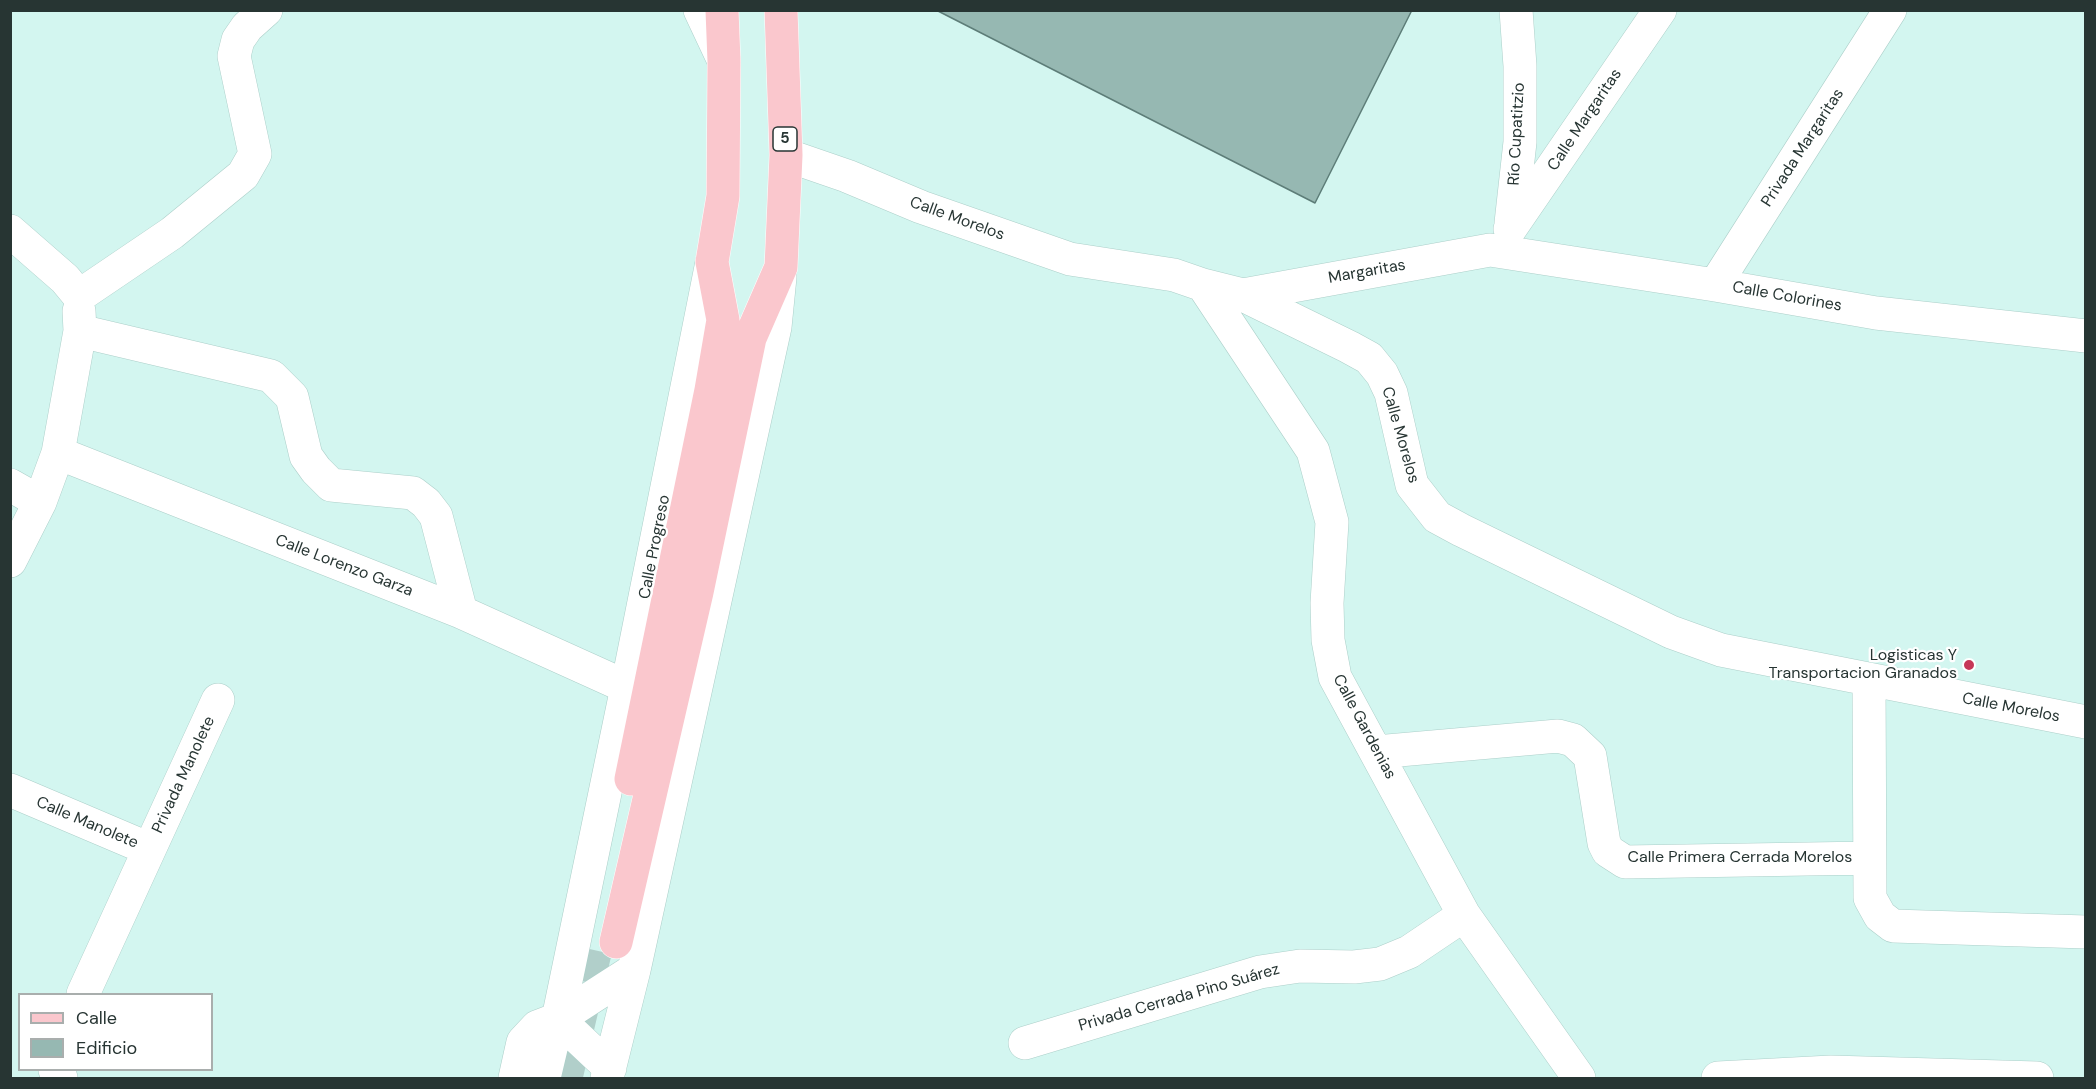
<!DOCTYPE html>
<meta charset="utf-8">
<style>
body{margin:0}
#map{position:relative;width:2096px;height:1089px;overflow:hidden;background:#d3f6f0;font-family:"DM Sans",sans-serif}
canvas{display:block}
.frame{position:absolute;inset:0;border:12px solid #273533;pointer-events:none}
.legend{position:absolute;left:18px;top:993px;width:195px;height:78px;box-sizing:border-box;background:#fff;border:2px solid #a9aead;margin:0;padding:8px 10px;list-style:none;font-size:18px;color:#273533}
.legend li{display:flex;align-items:center;gap:12px;height:30px}
.legend b{width:30px;border:2px solid #a9aead}
</style>
<div id="map">
<canvas width="2096" height="1089"></canvas>
<div class="frame"></div>
<ul class="legend">
<li><b style="height:8px;background:#fac7cd"></b>Calle</li>
<li><b style="height:16px;background:#96b8b2"></b>Edificio</li>
</ul>
</div>
<script>
const c = document.querySelector('canvas').getContext('2d');
c.lineJoin = 'round';
function paint(path, color) { c.fillStyle = color; c.fill(path, 'evenodd'); }
const toPath = rows => new Path2D(rows.map(r => 'M' + r).join(''));
function trace(path, color, width, dash) { c.strokeStyle = color; c.lineWidth = width; c.lineCap = dash ? 'butt' : 'round'; c.setLineDash(dash || []); c.stroke(path); }
function label(font, color, halo, rows, align = 'center') {
  c.font = font + ' "DM Sans",sans-serif'; c.lineWidth = 4.5; c.setLineDash([]); c.textBaseline = 'middle'; c.strokeStyle = halo; c.fillStyle = color; for (const [text, x, y, turn = 0] of rows) {
    c.save(); c.translate(x, y); c.rotate((+turn || 0) * Math.PI / 180); c.textAlign = isNaN(turn) ? turn : align; if (halo) c.strokeText(text, 0, 0); c.fillText(text, 0, 0); c.restore();
  }
}
const building = toPath([
 [936,10,1412,10,1315,203,936,10]
]);
paint(building, '#96b8b2');
trace(building, '#5d7d78', 1.5);
trace(toPath([
 [566,1078,598,940]
]), '#b1cfca', 33, [33, 16]);
const street = toPath([
 [786,155,847,176,921,207,1070,259,1174,275,1203,285,1243,295,1349,347,1369,358,1382,374,1391,393,1412,485,1437,517,1461,530,1671,632,1721,650,2086,722],
 [1511,223,1520,142,1520,66,1516,10],
 [1510,229,1660,10],
 [10,231,65,279,79,296],
 [1203,285,1313,451,1332,522,1327,603,1328,640,1335,677,1464,915,1579,1078],
 [1715,285,1890,10],
 [1243,295,1490,250,1715,285,1876,313,2086,336],
 [79,296,172,233,243,175,255,154,234,56,238,40,247,27,266,10],
 [80,331,271,376,292,397,306,456,316,470,331,485,413,493,426,503,436,516,461,612],
 [58,453,461,612,627,687],
 [10,485,40,502],
 [10,561,40,502,58,453,80,331,79,311],
 [1869,680,1870,898,1880,916,1893,926,2086,932],
 [1376,752,1558,736,1573,740,1590,756,1604,843,1608,851,1625,862,1869,858],
 [10,790,149,849],
 [83,994,218,700],
 [1025,1043,1260,972,1300,966,1354,967,1380,964,1409,952,1464,915],
 [55,1070,61,1078],
 [1718,1078,1831,1072,2037,1078]
]);
const secondary = toPath([
 [700,10,724,61],
 [558,1019,610,1068],
 [515,1078,523,1042,537,1027,558,1019,634,970],
 [544,1078,558,1019,627,687,712,262],
 [607,1078,634,970,775,327,780,277]
]);
const primary = toPath([
 [631,779,711,390,723,320,712,262,723,196,724,61,722,10],
 [616,942,697,592,750,338,781,267,786,155,781,10]
]);
trace(street, '#accfc9', 34);
trace(secondary, '#accfc9', 34);
trace(primary, '#fff', 34);
trace(street, '#fff', 33);
trace(secondary, '#fff', 33);
trace(primary, '#fac7cd', 33);
for (const [x, y, r, color] of [
 [1969,665,6,"#c63757"]
]) { const dot = new Path2D(); dot.arc(x, y, r, 0, 2 * Math.PI); c.fillStyle = color; c.fill(dot); trace(dot, '#fff', 2); }
for (const [x, y, w] of [
 [785,139,24]
]) { const box = new Path2D(); box.roundRect(x - w / 2, y - 12, w, 24, 4.5); c.fillStyle = '#fff'; c.fill(box); trace(box, '#273533', 1.5); }
label('bold 15px', '#273533', null, [
 ["5",785,139]
]);
label('16px', '#273533', '#fff', [
 ["Calle Margaritas",1585,120,-56],
 ["Río Cupatitzio",1517,134,-87],
 ["Privada Margaritas",1803,148,-57],
 ["Calle Morelos",957,219,20],
 ["Margaritas",1367,272,-10],
 ["Calle Colorines",1787,297,10],
 ["Calle Morelos",1400,435,74],
 ["Calle Progreso",655,547,-79],
 ["Calle Lorenzo Garza",344,566,21],
 ["Calle Morelos",2011,708,11],
 ["Calle Gardenias",1364,727,62],
 ["Privada Manolete",184,775,-65],
 ["Calle Manolete",87,823,23],
 ["Calle Primera Cerrada Morelos",1740,858],
 ["Privada Cerrada Pino Suárez",1179,998,-16]
]);
label('16px', '#273533', '#fff', [
 ["Logisticas Y",1957,656],
 ["Transportacion Granados",1957,674]
], 'right');
</script>
